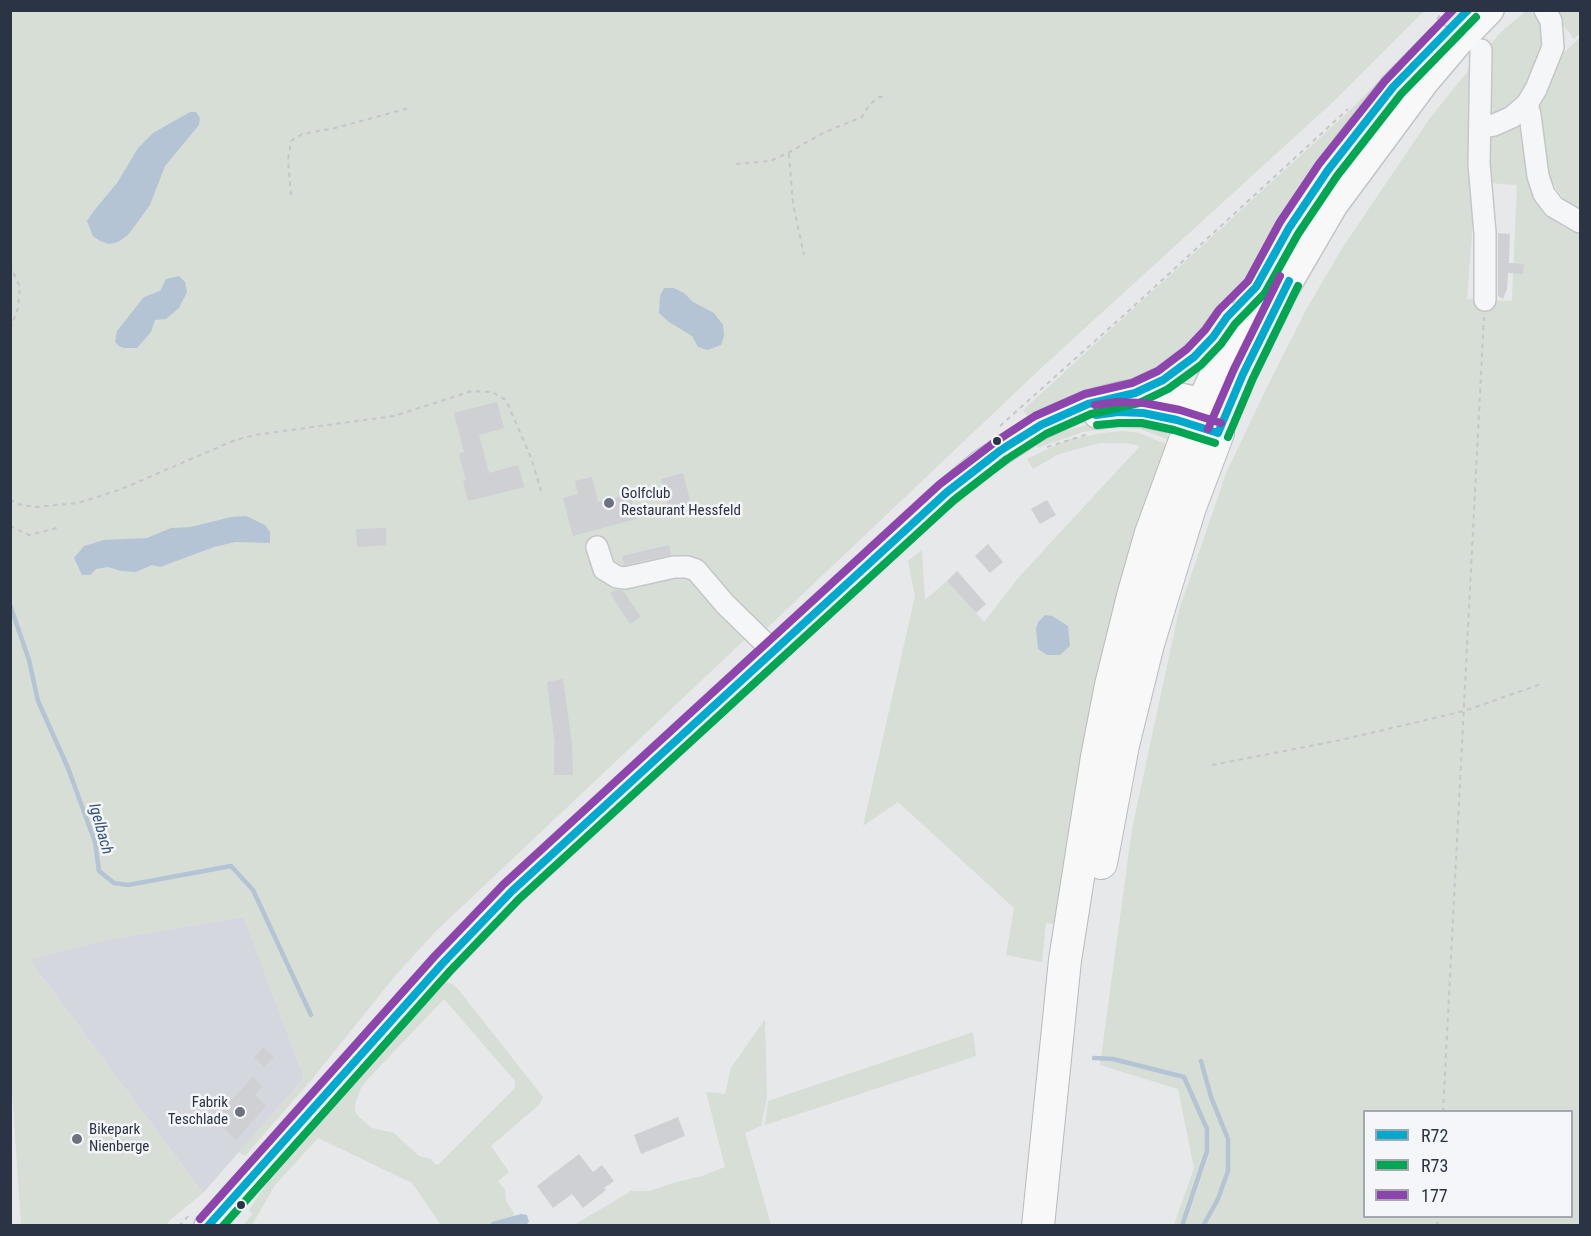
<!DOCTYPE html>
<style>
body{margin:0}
#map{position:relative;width:1591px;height:1236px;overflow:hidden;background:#e6e8ea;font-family:"Roboto Condensed",sans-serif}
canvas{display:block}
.frame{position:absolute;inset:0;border:12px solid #2b3445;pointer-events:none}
.legend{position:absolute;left:1363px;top:1110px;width:210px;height:108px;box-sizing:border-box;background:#f4f6f9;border:2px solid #a4a8b1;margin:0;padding:8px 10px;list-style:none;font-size:18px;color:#2b3445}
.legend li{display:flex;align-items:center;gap:12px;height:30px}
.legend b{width:30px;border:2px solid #a4a8b1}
</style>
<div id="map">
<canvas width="1591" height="1236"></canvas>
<div class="frame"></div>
<ul class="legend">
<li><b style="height:8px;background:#00a9ce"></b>R72</li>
<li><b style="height:8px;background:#00a651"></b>R73</li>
<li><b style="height:8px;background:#8e44ad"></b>177</li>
</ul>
</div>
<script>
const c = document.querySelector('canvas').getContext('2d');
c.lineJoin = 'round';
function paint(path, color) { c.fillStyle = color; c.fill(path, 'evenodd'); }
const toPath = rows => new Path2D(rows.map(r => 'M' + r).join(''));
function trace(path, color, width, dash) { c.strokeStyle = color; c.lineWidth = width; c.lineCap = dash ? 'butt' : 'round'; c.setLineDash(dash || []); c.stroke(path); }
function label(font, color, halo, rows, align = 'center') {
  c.font = font + ' "Roboto Condensed",sans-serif'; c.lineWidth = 5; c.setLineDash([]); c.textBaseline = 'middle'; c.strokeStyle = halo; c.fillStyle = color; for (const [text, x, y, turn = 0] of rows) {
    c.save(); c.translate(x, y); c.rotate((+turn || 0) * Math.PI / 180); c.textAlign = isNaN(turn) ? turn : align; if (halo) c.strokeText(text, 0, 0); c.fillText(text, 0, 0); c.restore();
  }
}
paint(toPath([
 [244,917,304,1078,203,1193,29,959,106,940]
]), '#d4d7dd');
paint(toPath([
 [10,11,1424,11,1334,101,1039,370,767,628,748,612,756,629,435,932,395,976,313,1078,245,1156,238,1152,304,1078,244,917,106,940,29,959,203,1193,171,1219,165,1226,21,1225,10,1060],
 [1448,11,1457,11,1439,29,1281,217,1228,306,1171,367,1027,416,1023,410,1348,112],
 [1526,11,1535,14,1542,20,1543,54,1523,90,1522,124,1534,196,1545,215,1565,228,1580,230,1580,1225,1174,1225,1194,1168,1178,1089,1100,1065,1132,829,1179,610,1227,471,1268,385,1306,310,1341,250,1430,118,1480,56,1502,31],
 [1476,182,1517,185,1512,301,1467,299],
 [1364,1112,1572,1112,1572,1216,1364,1216],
 [1552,11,1580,11,1580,33,1574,39],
 [1580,38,1580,213,1575,211,1563,198,1548,177,1537,96,1563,53],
 [1116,421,1166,431,1169,440,1141,429,1115,428,1083,432,1037,448,1040,440,1061,432,1091,424],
 [1124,431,1139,433,1169,445,1061,925,1046,923,1042,962,1006,955,1014,908,898,802,863,826,915,596,908,561,922,550,925,600,947,581,984,622,1019,577,1140,446,1126,443,1100,443,1059,454,1033,469,1027,459,1067,440,1102,433],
 [1013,457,1015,460,993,475,951,509,949,508,948,504],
 [446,982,452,984,458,989,543,1097,540,1104,491,1146,509,1172,498,1181,505,1190,506,1201,514,1213,512,1217,490,1225,441,1225,412,1183,318,1138,275,1185,252,1225,243,1226,252,1214,249,1210,274,1173],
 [444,999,515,1081,515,1085,514,1089,438,1165,435,1164,431,1159,419,1156,394,1133,372,1128,359,1117,355,1112,355,1104,361,1088,367,1080],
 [765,1019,767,1098,761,1126,745,1133,771,1225,574,1225,631,1191,650,1191,673,1183,702,1176,725,1167,706,1092,725,1094,731,1068],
 [973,1032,976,1056,765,1125,768,1101]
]), '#d6ded6');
paint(toPath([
 [190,112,196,112,200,118,199,125,165,166,150,205,128,235,118,242,109,244,100,241,93,236,87,221,93,212,117,183,138,148,153,133],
 [179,276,185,282,187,292,179,308,166,319,155,320,151,332,137,348,123,348,119,346,115,342,117,331,144,297,160,291,166,279],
 [664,288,674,288,684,293,693,302,714,313,723,325,724,336,721,345,707,350,698,347,692,336,669,322,659,313,660,296],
 [246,516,265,525,270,532,270,543,235,542,214,547,160,567,152,565,136,572,121,571,108,567,96,569,90,575,82,575,74,558,84,546,104,540,147,538,171,528,191,527,231,517],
 [1045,615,1052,616,1068,626,1070,646,1060,655,1047,655,1038,649,1036,629,1038,622],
 [521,1214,527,1215,529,1222,526,1225,490,1225,492,1222]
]), '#b4c4d5');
trace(toPath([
 [10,605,29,660,38,701,68,768,95,842,99,871,114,883,128,885,231,866,253,890,311,1015],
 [1094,1058,1113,1059,1184,1077,1207,1129,1207,1151,1182,1226],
 [1201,1061,1211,1097,1228,1139,1228,1171,1218,1199,1203,1226]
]), '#b4c4d5', 4.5);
paint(toPath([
 [1498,233,1510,234,1509,263,1524,264,1523,274,1508,273,1507,289,1503,299,1498,296],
 [497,402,504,428,479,435,489,473,518,465,524,487,468,501,463,481,466,480,459,454,464,452,454,413],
 [683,473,691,504,669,510,661,479],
 [592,477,598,502,630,494,636,519,573,536,563,498,578,494,575,481],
 [1047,500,1056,515,1040,524,1031,509],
 [386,528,386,545,357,547,356,529],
 [988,544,1003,562,990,573,975,556],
 [669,545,671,555,624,565,622,556],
 [957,571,986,604,976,613,947,581],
 [616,590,623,591,641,617,630,624,610,593],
 [563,679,572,744,573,775,554,775,554,744,555,744,547,682],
 [263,1047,274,1057,264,1067,254,1057],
 [253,1077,262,1086,255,1095,266,1106,236,1140,214,1119],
 [678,1117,685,1136,641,1154,634,1135],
 [579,1154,593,1172,602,1165,614,1181,604,1188,606,1190,583,1208,572,1194,553,1208,537,1186]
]), '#ced0d3');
const minor = toPath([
 [1481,50,1479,164,1485,233,1485,300],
 [1527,104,1530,115,1538,176,1544,194,1554,207,1580,222],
 [1480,127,1494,125,1512,117,1527,104,1536,89,1553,47,1551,21,1545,10],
 [597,547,604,569,617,577,625,578,674,567,687,567,696,570,725,604,773,651]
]);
const major = toPath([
 [1137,392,1163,380,1194,357,1213,337,1228,316],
 [1098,415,1118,412,1143,413,1177,420,1218,433,1243,374,1281,296,1334,205,1425,82,1458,43,1490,10],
 [1193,419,1230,339,1289,228,1328,170,1393,87,1440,39],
 [208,1226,442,964,512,891,938,500,981,464,1041,425,1088,404,1123,395,1142,392,1166,394,1189,399,1227,412]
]);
const highway = toPath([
 [1101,863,1123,745,1148,644,1190,507,1218,433],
 [1038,1226,1065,960,1097,757,1111,685,1133,596,1151,533,1191,424]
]);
trace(minor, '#c4c6c8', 24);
trace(major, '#c2c5c8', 30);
trace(highway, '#b8bbbf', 34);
trace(toPath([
 [1437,19,1445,10],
 [789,154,793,204,804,255],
 [736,164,770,161,788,153,823,133,862,117,869,105,879,97,886,97],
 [291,195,288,160,291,141,302,134,335,128,409,108],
 [10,265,20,287,18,308,10,330],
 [1000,426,1134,306,1348,109],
 [1047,447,1088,434],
 [10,499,17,504,36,507,78,503,119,490,233,441,254,435,394,416,472,391,492,392,506,400,532,460,541,491],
 [10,526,29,535,57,528],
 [1212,765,1341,740,1464,711,1541,684],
 [1443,1112,1484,317],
 [179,1226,191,1213],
 [1437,1226,1438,1216]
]), '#c5c6ca', 2, [4.5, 4.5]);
trace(minor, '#f5f6f7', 21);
trace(major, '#f8f8f8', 27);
trace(highway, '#f8f8f8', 32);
trace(toPath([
 [1096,415,1118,412,1143,413,1177,420,1218,433],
 [1218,433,1243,374,1289,281],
 [208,1226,442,964,512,891,947,492,1001,450,1041,425,1088,404,1135,393,1163,380,1194,357,1213,337,1227,317,1256,287,1289,228,1328,170,1393,87,1468,10]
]), '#00a9ce', 8);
trace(toPath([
 [1097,425,1119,423,1142,423,1174,430,1215,443],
 [1228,437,1253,378,1298,286],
 [223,1226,450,971,519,899,954,500,1007,459,1046,434,1091,414,1139,403,1168,389,1201,365,1221,344,1235,324,1265,293,1298,234,1337,176,1401,94,1476,17]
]), '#00a651', 8);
trace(toPath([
 [1095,405,1117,402,1144,403,1180,410,1221,423],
 [1208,429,1234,369,1280,276],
 [200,1219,434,957,504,884,940,484,995,442,1035,416,1085,394,1132,383,1158,371,1187,349,1205,330,1219,310,1248,281,1280,222,1319,164,1385,81,1453,10]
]), '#8e44ad', 8);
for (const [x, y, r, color] of [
 [997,441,5,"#2b3445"],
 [609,503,6,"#6c737f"],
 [240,1112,6,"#6c737f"],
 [77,1139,6,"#6c737f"],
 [241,1205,5,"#2b3445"]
]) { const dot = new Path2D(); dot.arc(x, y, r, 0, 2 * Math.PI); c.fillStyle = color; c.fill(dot); trace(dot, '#f4f6f9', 2); }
label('15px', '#2b3445', '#f4f6f9', [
 ["Golfclub",621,494],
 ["Restaurant Hessfeld",621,511],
 ["Fabrik",228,1103,"right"],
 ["Teschlade",228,1120,"right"],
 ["Bikepark",89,1130],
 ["Nienberge",89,1147]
], 'left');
label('italic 16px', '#34527a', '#f4f6f9', [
 ["Igelbach",100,829,74]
]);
</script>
